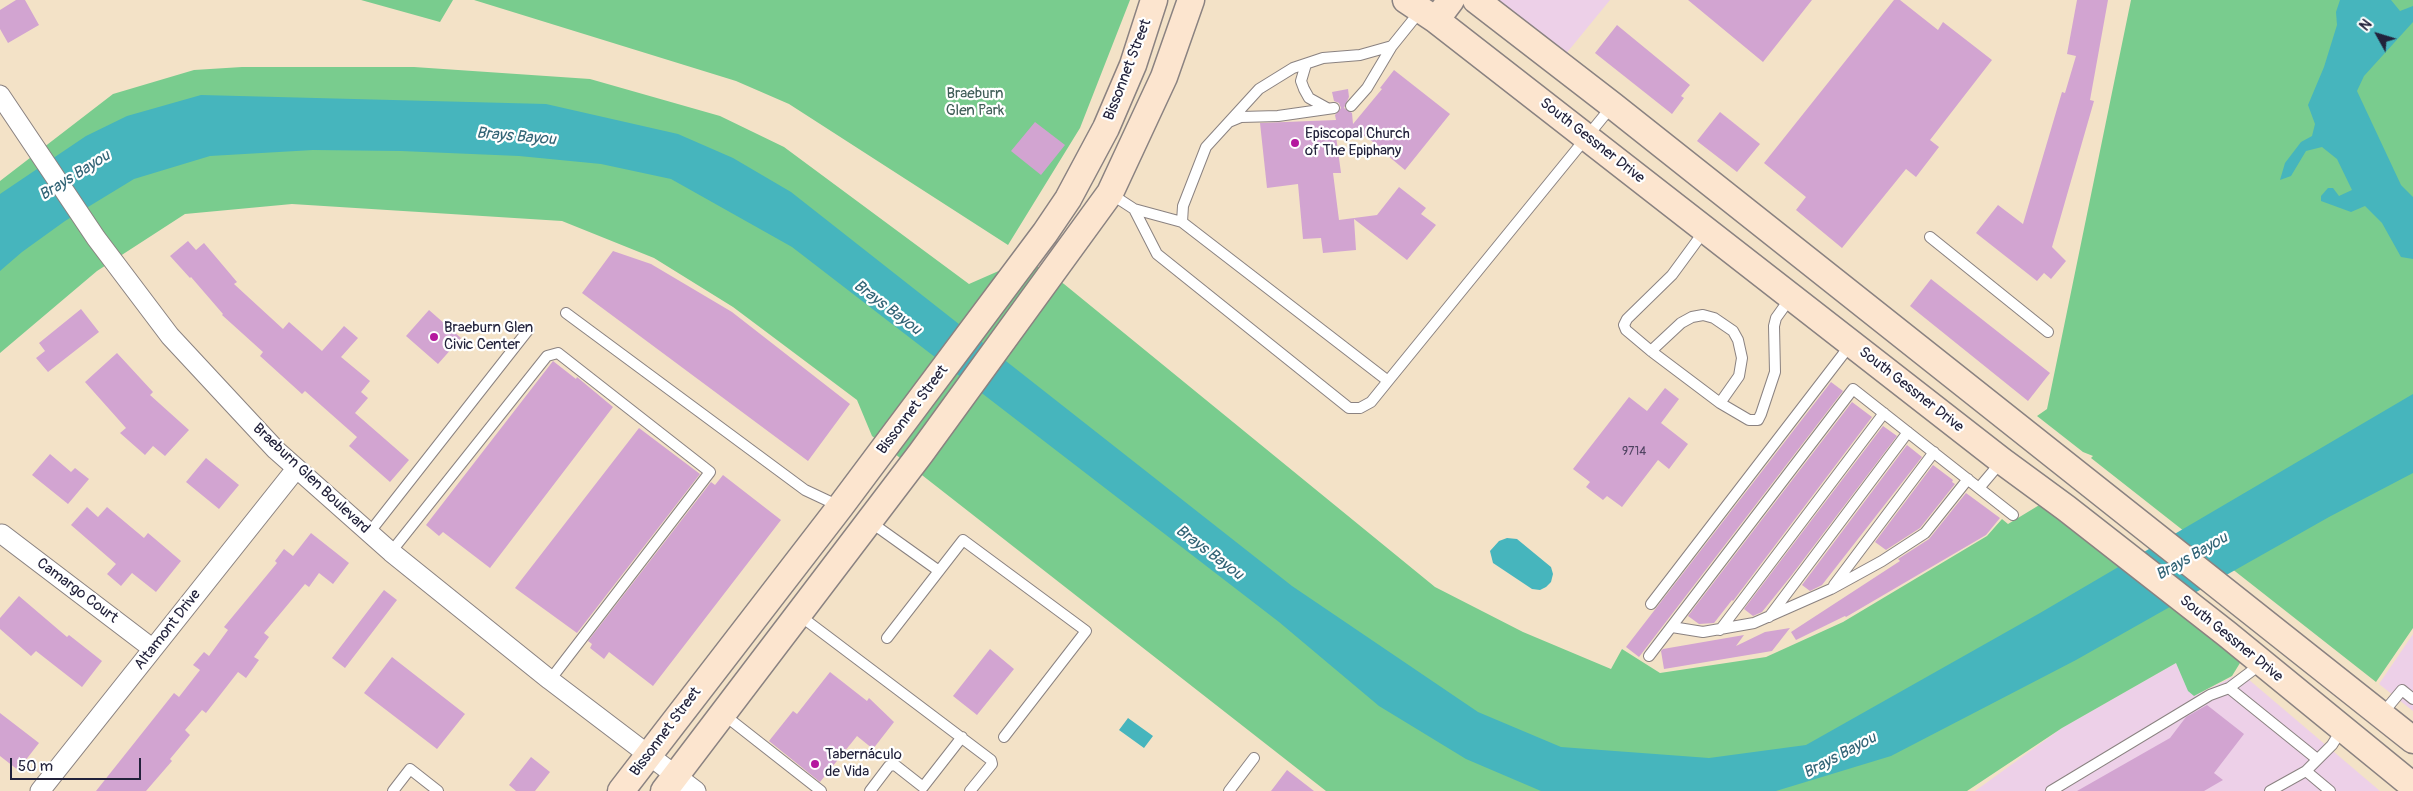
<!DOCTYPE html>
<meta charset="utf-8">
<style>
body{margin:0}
#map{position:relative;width:2413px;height:791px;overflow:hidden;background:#f3e2c7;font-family:Pangolin,sans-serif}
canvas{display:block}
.north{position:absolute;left:2353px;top:10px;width:50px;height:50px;-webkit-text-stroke:4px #fff;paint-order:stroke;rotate:309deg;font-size:14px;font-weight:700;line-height:20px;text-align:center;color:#22223b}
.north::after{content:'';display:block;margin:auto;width:18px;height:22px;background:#22223b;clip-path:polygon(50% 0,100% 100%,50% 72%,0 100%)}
.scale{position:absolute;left:10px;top:758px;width:131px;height:22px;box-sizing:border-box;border:2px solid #22223b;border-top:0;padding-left:6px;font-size:15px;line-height:18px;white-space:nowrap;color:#22223b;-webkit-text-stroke:4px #fff;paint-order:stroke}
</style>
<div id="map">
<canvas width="2413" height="791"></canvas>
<div class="north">N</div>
<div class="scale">50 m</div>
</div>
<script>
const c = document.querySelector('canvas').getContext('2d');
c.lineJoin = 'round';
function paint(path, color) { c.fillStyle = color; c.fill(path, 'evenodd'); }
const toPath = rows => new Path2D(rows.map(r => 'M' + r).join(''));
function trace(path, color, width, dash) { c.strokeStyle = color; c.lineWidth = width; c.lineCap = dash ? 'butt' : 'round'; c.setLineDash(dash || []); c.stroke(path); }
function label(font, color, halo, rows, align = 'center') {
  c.font = font + ' Pangolin,sans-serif'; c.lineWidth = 4.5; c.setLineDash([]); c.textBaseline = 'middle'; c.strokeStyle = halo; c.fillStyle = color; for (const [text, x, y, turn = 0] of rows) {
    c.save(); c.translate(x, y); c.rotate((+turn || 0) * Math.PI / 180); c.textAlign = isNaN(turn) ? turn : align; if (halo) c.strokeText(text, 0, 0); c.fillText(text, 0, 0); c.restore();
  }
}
paint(toPath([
 [1496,0,1610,0,1565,55],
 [2413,634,2413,711,2379,684],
 [2176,663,2194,696,2241,673,2380,791,1975,791,2062,728]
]), '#edd0e8');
paint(toPath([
 [361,0,453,0,440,22],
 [474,0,1130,0,1080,128,1008,245,789,104,736,81],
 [2131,0,2413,0,2413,628,2376,682,2091,458,2093,456,2083,452,2037,416,2047,409],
 [242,67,414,67,590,79,720,116,784,147,969,284,1026,259,1064,284,1435,587,1523,632,1611,669,1622,649,1660,673,1766,657,1843,622,1987,536,2002,519,2008,524,2041,504,2236,657,2240,663,2232,676,2194,696,2188,691,2176,663,2062,728,1967,791,1326,791,872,436,857,400,733,307,654,258,562,221,292,204,185,214,97,271,0,353,0,181,113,94,194,70]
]), '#79cc8e');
paint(toPath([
 [2340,0,2391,0,2400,11,2413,6,2413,22,2364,76,2357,91,2401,185,2413,197,2413,259,2401,257,2382,223,2365,206,2351,212,2321,201,2321,196,2328,188,2333,188,2339,196,2352,190,2337,159,2322,147,2306,151,2291,176,2280,180,2285,163,2301,142,2312,136,2315,124,2308,105,2324,67,2337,25,2336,12],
 [201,95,546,104,678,134,733,158,791,192,1292,586,1478,712,1561,747,1709,758,1806,745,2040,613,2413,394,2413,473,2329,517,2076,660,1891,756,1776,791,1541,791,1466,759,1379,706,1279,622,792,247,671,179,601,164,519,156,401,151,313,150,210,156,134,179,65,221,22,252,0,271,0,194,86,136,127,116],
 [1507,538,1517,539,1551,567,1553,574,1551,582,1546,587,1540,590,1532,589,1493,563,1490,551,1499,541],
 [1128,718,1153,736,1144,748,1119,730]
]), '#46b5bd');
paint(toPath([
 [16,0,25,0,39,25,8,43,0,29,0,10],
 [1688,0,1812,0,1763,62],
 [1894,0,1900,0,1938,30,1943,22,1992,60,1930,140,1939,147,1916,177,1906,169,1842,248,1796,210,1806,197,1764,163],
 [2077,0,2108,0,2090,100,2094,101,2052,247,2066,261,2051,279,2044,273,2037,281,1976,233,1998,205,2023,224,2062,92,2065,93,2076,56,2067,54],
 [1617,25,1690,85,1681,96,1684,98,1672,114,1595,53],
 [1394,70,1450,114,1405,170,1387,155,1389,153,1360,133,1336,136,1341,173,1333,173,1339,220,1377,215,1399,187,1426,208,1421,214,1436,225,1407,260,1354,219,1356,250,1323,253,1321,238,1303,239,1298,184,1267,188,1260,123,1336,120,1335,115,1341,108,1339,103,1334,101,1332,92,1348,89,1349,97,1344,108,1352,113,1353,124,1382,89,1380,88],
 [1720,112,1760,144,1737,172,1697,141],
 [1035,122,1065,145,1041,175,1011,151],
 [188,241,196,250,204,243,237,282,234,284,283,329,289,322,322,351,344,326,358,338,341,357,370,381,361,392,368,398,355,413,409,460,390,482,349,446,357,437,305,391,302,394,260,356,263,352,222,315,223,314,191,277,190,278,170,256],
 [613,251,651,264,732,312,850,404,808,461,582,293],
 [1931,279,2050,373,2028,401,1910,306],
 [81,309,99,332,48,372,36,358,45,351,39,343],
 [429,310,461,338,438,364,406,336],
 [117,353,153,392,150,395,189,430,165,456,153,446,145,455,120,433,126,428,85,382],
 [553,361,576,379,577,377,613,407,490,568,443,532,439,536,426,525],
 [1831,382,1843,391,1639,657,1626,647],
 [1665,388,1679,399,1661,423,1688,444,1669,469,1658,460,1622,507,1607,496,1603,500,1586,487,1590,482,1573,469,1629,397,1647,411],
 [1852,402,1872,417,1733,601,1732,600,1714,623,1699,624,1688,616],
 [1883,426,1897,436,1791,576,1762,612,1753,616,1744,609],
 [639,428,700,474,577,633,515,588],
 [1907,445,1922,457,1822,585,1810,591,1802,585],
 [50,454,71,472,75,468,89,479,68,504,32,475],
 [206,458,239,485,219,509,186,482],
 [1933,465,1953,480,1952,482,1955,484,1920,528,1886,550,1875,542],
 [723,475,781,520,653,686,609,652,604,659,590,648,592,644,588,641,711,482,715,485],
 [1966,493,2000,518,1986,535,1846,617,1845,616,1796,640,1791,632,1900,561,1898,559,1929,539],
 [87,507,98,517,107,507,144,538,148,533,181,561,156,592,132,573,121,586,107,574,116,564,71,525],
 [311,533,349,563,333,584,319,573,309,587,305,584,264,633,269,637,254,657,259,660,246,678,238,672,206,713,202,710,185,730,190,735,170,759,172,761,146,791,96,791,174,693,179,697,200,670,193,665,204,652,209,656,228,630,224,627,277,563,275,561,284,549,293,556],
 [384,590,397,600,345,668,332,658],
 [19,596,67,637,69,635,102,661,82,687,36,651,31,656,0,629,0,618],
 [1790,628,1772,651,1664,669,1661,651,1663,649,1744,635,1736,646,1765,632],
 [990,649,1014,669,977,715,953,696],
 [392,657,465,714,437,749,364,693],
 [830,672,867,701,869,698,894,722,873,749,857,736,820,782,769,741,793,711,797,714],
 [2207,705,2244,734,2214,773,2223,780,2204,791,2077,791,2170,738,2186,717],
 [0,713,39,743,18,770,0,756],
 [531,757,550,772,535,791,516,791,509,785],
 [1287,770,1314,791,1271,791]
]), '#d2a4d1');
const service = toPath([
 [1306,64,1301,81,1304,89,1309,98,1327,108],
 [1351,106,1367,88,1392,46],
 [1229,122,1241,117,1278,116,1334,108],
 [1111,194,1134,209,1182,222,1388,381,1612,106],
 [1134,209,1157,254,1349,408,1360,408,1371,402,1388,381],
 [1182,222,1183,206,1206,147,1259,89,1293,68,1323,58,1360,55,1392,46,1421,10],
 [1705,230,1672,275,1627,319,1624,325,1626,330,1651,351,1720,403,1749,420,1758,420,1761,414,1775,372,1774,326,1776,318,1791,297],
 [1930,237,2048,332],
 [566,313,805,490,839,506],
 [1651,351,1681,323,1692,317,1703,315,1714,318,1733,331,1738,340,1742,358,1739,376,1720,403],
 [1979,488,2001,462],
 [867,524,876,526,939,571],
 [369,533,529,329],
 [391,552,547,356,558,353,710,472,550,680],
 [1834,585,1934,452],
 [1651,604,1851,344],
 [799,615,991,760,992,764,970,791],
 [1769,617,1908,432],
 [1672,627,1703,632,1754,623,1831,589,1882,561,1925,533,1968,479],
 [1720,630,1884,413],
 [887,638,963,540,1086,631,1004,737],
 [1649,656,1853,389,2013,515],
 [2229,688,2317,759],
 [723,714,821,791],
 [2382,714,2402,690,2413,699],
 [393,791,410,769,438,791],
 [870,791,889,766,895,765,923,787,962,737],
 [1229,791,1254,758],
 [2051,791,2210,695,2229,688,2261,664],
 [2270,791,2306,771],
 [2330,791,2306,771,2332,745,2342,729]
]);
const minor = toPath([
 [0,95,96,238,170,336,276,450,391,552,550,680,696,791],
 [2,534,153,649],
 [40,791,296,469]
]);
const secondary = toPath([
 [1406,0,1436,20,2002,461,2066,508,2227,634,2413,786],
 [1476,0,1612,105,2413,740],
 [1436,20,1451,0],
 [621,791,840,507,1045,233,1068,199,1106,128,1133,65,1154,0],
 [664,791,921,453,1110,193,1164,77,1191,0]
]);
trace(service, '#8a8281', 12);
trace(minor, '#8a8281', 21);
trace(secondary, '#8a8281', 29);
trace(service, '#fff', 10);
trace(minor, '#fff', 19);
trace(secondary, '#fce5cf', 26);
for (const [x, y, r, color] of [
 [1295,143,5,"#b5179e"],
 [434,337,5,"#b5179e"],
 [815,764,5,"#b5179e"]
]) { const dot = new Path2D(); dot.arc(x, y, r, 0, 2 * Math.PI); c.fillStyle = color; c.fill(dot); trace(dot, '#fff', 2); }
label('12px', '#4e4260', null, [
 ["9714",1634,452]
]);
label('15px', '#22223b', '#fff', [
 ["Bissonnet Street",1128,70,-69],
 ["South Gessner Drive",1592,141,38],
 ["South Gessner Drive",1911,390,38],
 ["Bissonnet Street",913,410,-53],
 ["Braeburn Glen Boulevard",311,479,43],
 ["Camargo Court",77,591,37],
 ["Altamont Drive",168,630,-52],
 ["South Gessner Drive",2231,639,39],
 ["Bissonnet Street",666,732,-53]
]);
label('15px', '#405e58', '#fff', [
 ["Braeburn",975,94],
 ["Glen Park",975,111]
]);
label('15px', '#22223b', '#fff', [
 ["Episcopal Church",1305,134],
 ["of The Epiphany",1305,151],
 ["Braeburn Glen",444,328],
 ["Civic Center",444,345],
 ["Tabernáculo",825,755],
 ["de Vida",825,772]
], 'left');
label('italic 16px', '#326476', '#fff', [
 ["Brays Bayou",516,137,5],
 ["Brays Bayou",75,176,-32],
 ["Brays Bayou",887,308,37],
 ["Brays Bayou",1209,553,37],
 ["Brays Bayou",2192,557,-30],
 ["Brays Bayou",1840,756,-28]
]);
</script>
